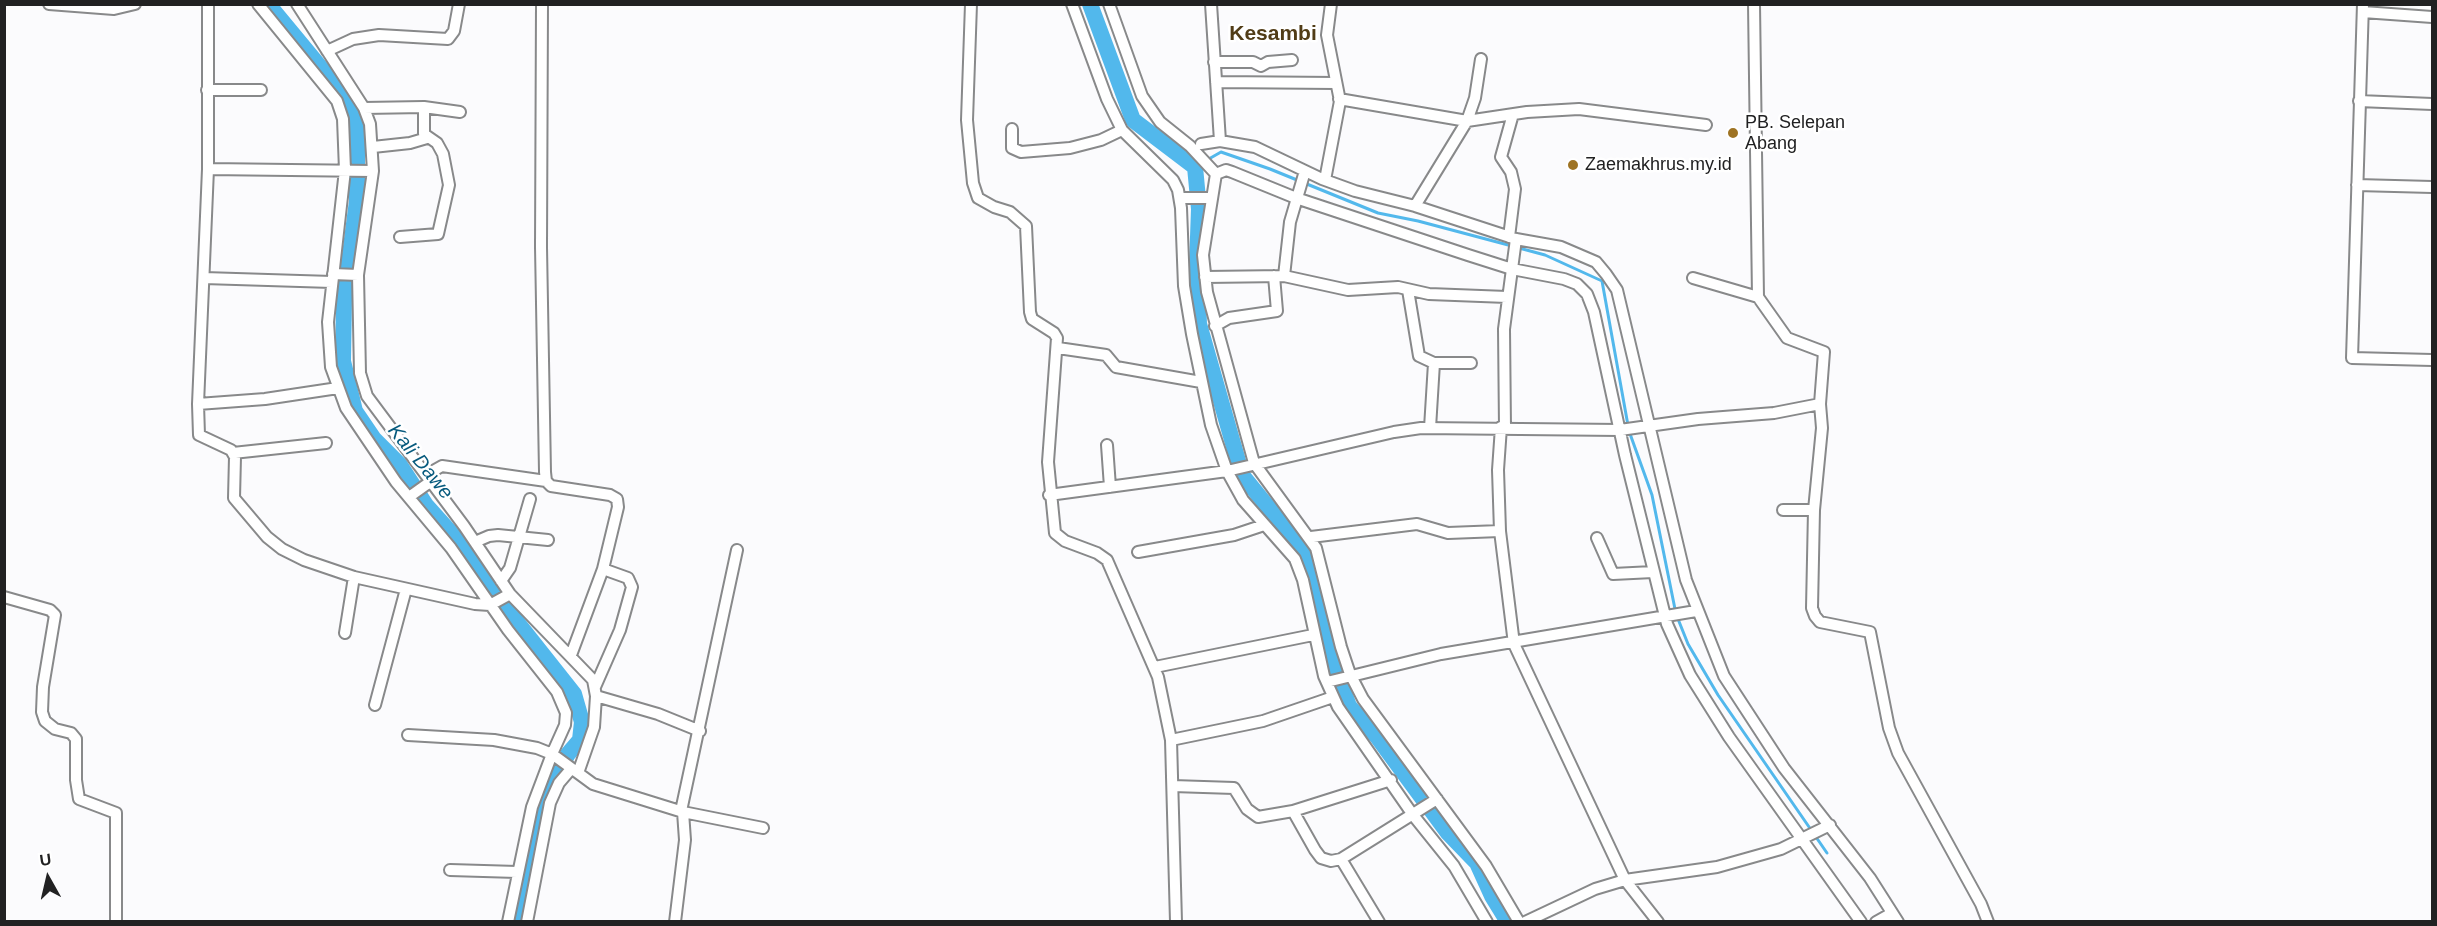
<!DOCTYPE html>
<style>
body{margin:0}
#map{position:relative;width:2437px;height:926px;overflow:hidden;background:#fbfbfd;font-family:Arial,sans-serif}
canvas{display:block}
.frame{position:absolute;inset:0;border:6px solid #212122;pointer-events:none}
.north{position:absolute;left:18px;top:848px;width:60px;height:60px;-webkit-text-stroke:4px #fff;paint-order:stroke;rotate:352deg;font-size:16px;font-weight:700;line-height:24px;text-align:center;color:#212122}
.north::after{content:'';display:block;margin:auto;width:21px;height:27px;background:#212122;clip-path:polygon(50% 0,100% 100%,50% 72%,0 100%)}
</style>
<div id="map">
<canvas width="2437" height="926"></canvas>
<div class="frame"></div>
<div class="north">U</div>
</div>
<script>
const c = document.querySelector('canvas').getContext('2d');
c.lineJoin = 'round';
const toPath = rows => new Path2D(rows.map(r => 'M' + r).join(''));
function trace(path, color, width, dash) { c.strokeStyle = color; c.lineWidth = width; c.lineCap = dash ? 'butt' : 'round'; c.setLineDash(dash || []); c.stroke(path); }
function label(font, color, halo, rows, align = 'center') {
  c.font = font + ' Arial,sans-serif'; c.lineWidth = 5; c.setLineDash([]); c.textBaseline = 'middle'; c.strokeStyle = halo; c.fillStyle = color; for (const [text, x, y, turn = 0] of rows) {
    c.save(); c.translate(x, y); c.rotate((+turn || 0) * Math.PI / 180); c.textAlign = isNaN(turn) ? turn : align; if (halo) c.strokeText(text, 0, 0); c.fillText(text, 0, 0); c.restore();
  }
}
trace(toPath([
 [1207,160,1221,152,1270,169,1378,213,1418,221,1512,246],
 [1519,248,1545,255,1602,281,1629,431,1652,495,1676,614,1688,644,1718,695,1827,853]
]), '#52b8ec', 3);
trace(toPath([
 [268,4,336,86,350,107,357,131,357,201,344,300,343,361,355,411,374,439,400,465,426,505,463,546,490,588,574,694,582,722,580,740,568,754,541,803,519,922],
 [1090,4,1133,120,1195,167,1199,209,1197,265,1199,324,1242,475,1304,551,1317,576,1332,660,1349,706,1378,738,1448,833,1477,863,1492,896,1508,922]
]), '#52b8ec', 16);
const street = toPath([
 [49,4,114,9,135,4],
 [208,4,208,169],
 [258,4,337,101,343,119,345,170,328,322,331,367,346,408,396,482,451,548,508,630,557,692,566,713,565,725,552,754,537,748,494,740,408,735],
 [297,4,364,108,370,124,373,171,358,275,360,373,367,396,464,526,510,594,593,680,596,696,594,727,578,773,593,784,683,812,685,840,675,922],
 [542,4,541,247,545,472,546,481,551,486,610,495,617,499,618,507,603,569,628,578,632,587,620,630,595,687],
 [971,4,967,120,973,183,978,198,994,207,1010,212,1026,226,1030,312,1032,319,1054,333,1057,338,1048,462,1055,533,1065,541,1097,553,1107,560,1158,677,1171,740,1176,922],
 [1072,4,1107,99,1122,130,1173,180,1178,190,1181,208,1184,286,1192,334,1211,425,1227,471,1243,500,1295,559,1303,580,1324,676,1338,707,1413,815,1454,866,1487,922],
 [1109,4,1142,96,1160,122,1190,146,1216,174],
 [1211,4,1220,141,1255,147,1322,179,1355,191,1415,206,1516,239,1561,247,1596,262,1606,274,1617,290,1686,580,1724,676,1784,768,1870,878,1898,922],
 [1754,4,1758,297],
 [2363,4,2352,358,2432,360],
 [2363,12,2432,17],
 [327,51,353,39,379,35,448,39,454,31,459,4],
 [1214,62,1253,62,1261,66,1268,62,1292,60],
 [1216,82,1336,83],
 [207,90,261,90],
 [1339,99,1467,121,1527,112,1579,109,1706,125],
 [2359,101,2432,104],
 [424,107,460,112],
 [364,108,424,107,424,134,437,143,443,154,449,185,438,234,400,237],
 [1012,129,1012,148,1021,152,1070,148,1101,140,1122,130],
 [1201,144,1220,141],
 [373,147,410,143,427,138],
 [373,171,208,169,198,404,199,435,231,450,235,457,234,498,267,537,282,549,304,560,354,577,475,604,490,605,510,594],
 [1216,174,1226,170,1232,172,1296,198,1468,255,1512,269,1564,279,1577,284,1587,294,1594,312,1625,455,1667,624,1690,675,1729,737,1861,922],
 [1216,174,1203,255,1207,292,1254,463,1316,548,1341,647,1350,674,1363,699,1486,866,1519,922],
 [1325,180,1340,101,1327,35,1331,4],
 [2357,185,2432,187],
 [1180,198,1211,198],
 [1415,206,1467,121,1475,98,1481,59],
 [1509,237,1515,189,1511,172,1501,157,1513,114],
 [333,274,358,275],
 [1284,276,1290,222,1305,171],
 [1205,277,1284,276,1348,290,1398,287,1429,294,1507,297],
 [204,278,332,282],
 [1693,278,1758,297,1787,338,1824,352,1820,404],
 [1408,290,1419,356,1434,363,1471,363],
 [1215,326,1229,318,1277,311,1274,276],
 [1058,348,1106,355,1116,367,1201,382],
 [198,404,265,399,338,388],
 [1501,427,1498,470,1500,531,1514,644,1625,880,1658,922],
 [1430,428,1434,363],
 [1505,428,1504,329,1516,239],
 [1107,445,1110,487],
 [233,453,326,443],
 [426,475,442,466,546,481],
 [1049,495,1227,471,1394,432,1421,428,1620,430,1698,419,1774,413,1820,404,1822,428,1814,510,1783,510],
 [409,497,430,482],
 [1814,510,1812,608,1815,616,1820,622,1870,632,1889,728,1898,753,1981,904,1988,922],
 [1311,537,1417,524,1448,533,1500,531],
 [1597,538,1613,574,1653,572],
 [475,542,489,536,498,535,548,540],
 [1138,552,1234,535,1264,525],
 [501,581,510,568,530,499],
 [4,597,50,610,55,615,43,687,42,712,45,721,55,729,71,733,76,739,76,780,79,799,116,813,116,922],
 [345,633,354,577],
 [571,655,603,569],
 [1155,667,1313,635],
 [1327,682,1441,654,1696,611],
 [596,696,658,714,700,731],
 [375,705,406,589],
 [1171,740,1263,721,1333,697],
 [1173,786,1234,788,1247,809,1258,817,1293,811,1315,850,1321,858,1331,861,1341,859,1437,799],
 [681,811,737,550],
 [1293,811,1391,780],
 [683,812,763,828],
 [1341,859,1379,922],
 [450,870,517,872],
 [508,922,532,807,552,754,578,773],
 [527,922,550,803,559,783,571,769],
 [1525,922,1595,889,1625,880,1717,867,1781,849,1830,825],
 [1876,922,1892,913]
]);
trace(street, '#88898a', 14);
trace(street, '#fff', 10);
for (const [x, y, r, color] of [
 [1733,133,6,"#9e7323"],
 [1573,165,6,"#9e7323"]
]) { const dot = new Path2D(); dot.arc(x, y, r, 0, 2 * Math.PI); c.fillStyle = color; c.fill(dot); trace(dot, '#fff', 2); }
label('18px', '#212122', '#fff', [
 ["PB. Selepan",1745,123],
 ["Abang",1745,144],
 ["Zaemakhrus.my.id",1585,165]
], 'left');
label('italic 20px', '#085b7e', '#fff', [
 ["Kali Dawe",420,462,51]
]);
label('bold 21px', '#513c17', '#fff', [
 ["Kesambi",1273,34]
]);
</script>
